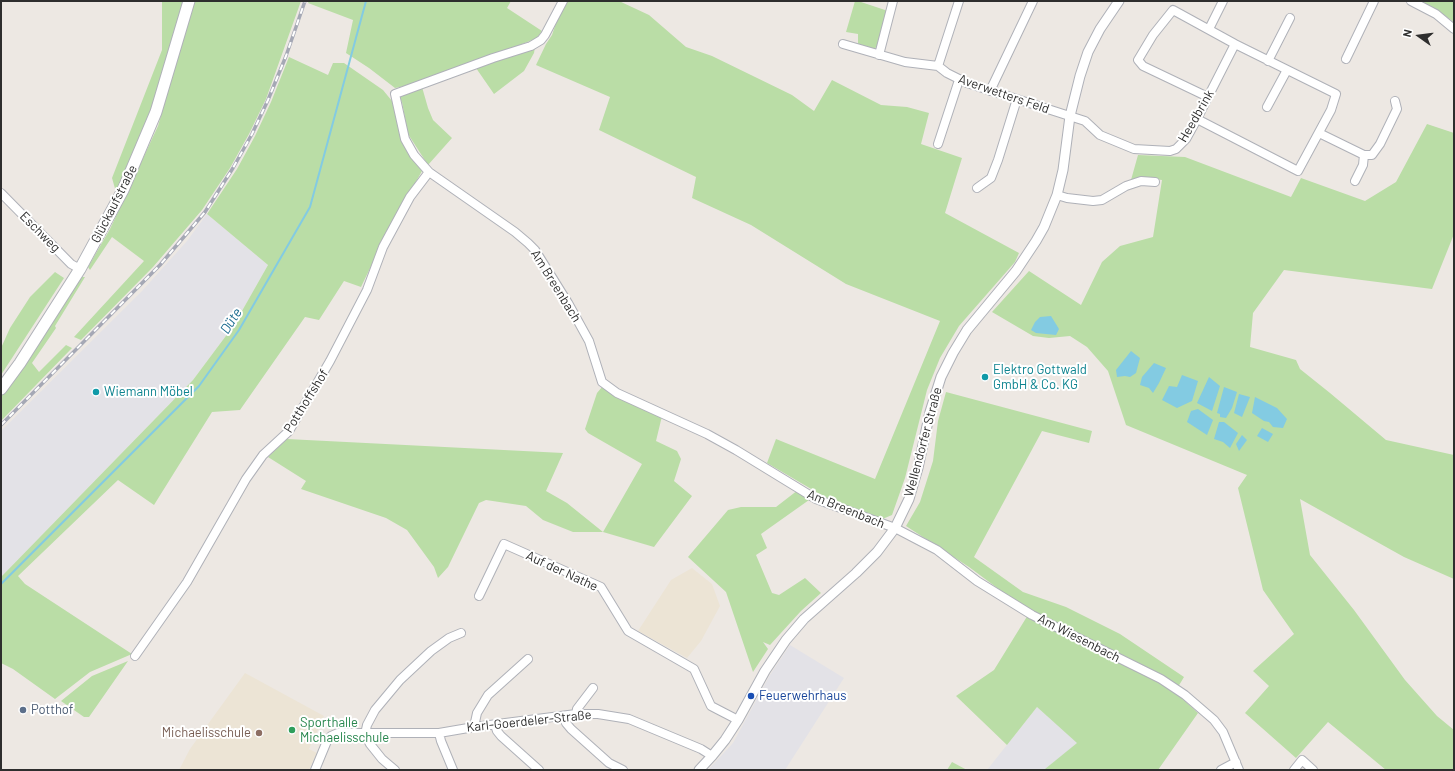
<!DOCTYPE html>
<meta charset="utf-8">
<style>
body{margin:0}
#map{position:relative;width:1455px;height:771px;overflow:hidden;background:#ede8e3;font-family:Barlow,sans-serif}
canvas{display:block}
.frame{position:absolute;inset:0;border:2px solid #2e2e2e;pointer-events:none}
.north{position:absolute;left:1399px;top:16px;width:40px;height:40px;-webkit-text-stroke:3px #fff;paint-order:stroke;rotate:284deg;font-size:11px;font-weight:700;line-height:16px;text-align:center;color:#2e2e2e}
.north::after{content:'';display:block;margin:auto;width:14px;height:18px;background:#2e2e2e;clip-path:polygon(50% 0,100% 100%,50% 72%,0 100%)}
</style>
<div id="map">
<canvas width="1455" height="771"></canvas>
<div class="frame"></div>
<div class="north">N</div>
</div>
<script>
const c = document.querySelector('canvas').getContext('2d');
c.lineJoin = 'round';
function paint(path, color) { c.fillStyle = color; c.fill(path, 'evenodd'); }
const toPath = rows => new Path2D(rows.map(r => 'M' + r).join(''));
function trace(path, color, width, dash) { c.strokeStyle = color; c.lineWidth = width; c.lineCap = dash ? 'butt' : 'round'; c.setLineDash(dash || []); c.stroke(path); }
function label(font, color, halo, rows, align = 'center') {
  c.font = font + ' Barlow,sans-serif'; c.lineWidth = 4; c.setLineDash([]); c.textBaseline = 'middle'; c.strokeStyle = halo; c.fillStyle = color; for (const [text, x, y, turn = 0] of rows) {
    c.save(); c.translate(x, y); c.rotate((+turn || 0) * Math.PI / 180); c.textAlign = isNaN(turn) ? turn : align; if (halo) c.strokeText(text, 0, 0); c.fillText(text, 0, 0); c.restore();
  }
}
paint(toPath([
 [207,214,268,265,234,325,193,380,1,577,1,431,142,291,187,241],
 [790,645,844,678,785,770,708,770,733,743,770,675],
 [1037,707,1078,743,1046,769,1046,770,987,770]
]), '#e3e2e7');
paint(toPath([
 [692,568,712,584,720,606,701,641,687,658,638,631,671,580],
 [245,673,324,716,309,749,317,753,309,770,179,770,190,749]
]), '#ece4d5');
paint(toPath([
 [162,1,189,1,155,102,116,192,112,178,162,50],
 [194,1,301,1,266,99,249,134,230,168,202,210,153,267,81,340,74,337,144,261,112,237,90,270,88,267,110,229,158,126],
 [309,1,511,1,507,8,542,31,537,38,473,64,420,83,395,88,369,68,346,53,353,20,308,3],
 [567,1,619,1,649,15,686,47,712,56,792,95,814,111,832,80,881,105,907,107,929,113,921,144,962,158,945,213,1019,253,1015,262,959,326,940,358,927,390,905,478,892,515,880,520,835,503,767,463,776,439,875,479,940,321,846,284,751,225,692,198,696,177,599,130,610,97,536,65,546,44,552,35,559,14],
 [855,1,858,1,888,11,877,47,873,49,858,44,858,34,846,32],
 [1420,1,1454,1,1454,22,1440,12],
 [535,47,534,53,524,71,494,94,476,68,522,53],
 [289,57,328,75,333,63,344,63,383,90,392,101,398,126,409,154,422,171,388,231,361,287,344,281,319,320,305,317,240,410,212,412,154,505,118,480,18,576,25,584,132,654,90,672,55,699,13,669,1,663,1,577,193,380,234,325,268,265,207,214,237,169,255,136,271,102],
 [422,87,428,108,433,120,452,138,428,165,408,134,402,102,398,95],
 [1427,124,1454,133,1454,234,1432,289,1284,270,1253,313,1250,347,1296,360,1300,369,1330,393,1386,440,1454,455,1454,579,1404,557,1300,499,1310,555,1354,610,1405,680,1437,716,1454,730,1454,770,1386,770,1328,722,1296,758,1245,713,1269,686,1253,671,1294,634,1263,590,1238,488,1247,475,1126,425,1108,371,1087,347,1070,336,1049,338,1033,336,992,312,1029,271,1081,305,1102,262,1120,246,1153,237,1162,180,1146,178,1131,180,1138,155,1185,157,1291,197,1301,178,1365,201,1396,182],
 [55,272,64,278,1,375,1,348,10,328,30,297],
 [82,277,85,277,55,326,56,328,32,363,39,372,66,345,72,348,1,421,1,396,24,365],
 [602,387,662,416,656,441,677,451,681,459,674,481,692,496,654,547,603,532,573,532,543,520,526,506,486,500,479,503,448,567,438,578,434,567,407,530,386,518,301,489,306,481,268,457,287,439,563,453,546,491,567,503,603,532,642,464,588,433,585,429,597,393],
 [946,392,1092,431,1089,443,1042,431,974,557,1023,592,1066,607,1120,634,1184,677,1175,692,1198,713,1158,770,1046,770,1045,769,1077,743,1037,707,1007,745,956,696,994,670,1031,610,1004,593,969,567,906,526,920,502,933,461,938,421],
 [798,490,809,500,761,534,767,548,756,555,772,593,779,595,805,578,821,593,801,611,770,645,763,642,768,649,753,672,726,592,688,557,728,510,741,507,776,507],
 [128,661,89,717,84,717,61,701,92,676],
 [952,762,967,770,947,770]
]), '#badda6');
paint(toPath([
 [1051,316,1059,329,1056,335,1036,333,1031,330,1035,322,1040,317],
 [1131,351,1140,358,1136,373,1130,377,1125,376,1117,377,1116,370],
 [1154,363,1166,368,1159,383,1153,393,1149,388,1140,385,1142,377],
 [1182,375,1198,381,1192,401,1177,408,1162,400,1169,386,1177,387],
 [1209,377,1220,386,1212,411,1197,403],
 [1224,387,1237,392,1232,408,1226,418,1220,417,1220,414,1217,413],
 [1239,394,1250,397,1242,417,1234,413],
 [1255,397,1277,408,1287,419,1283,428,1273,427,1269,422,1264,421,1252,413],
 [1198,409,1213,420,1207,435,1187,422,1191,411],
 [1219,422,1224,422,1238,433,1230,448,1223,442,1214,439],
 [1262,428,1273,434,1268,442,1257,436],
 [1242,435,1247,440,1239,451,1236,444]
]), '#83cbe2');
trace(toPath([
 [1,584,199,386,239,330,310,207,366,1]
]), '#83cbe2', 2);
const minor = toPath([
 [563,1,545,35,541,40,531,46,493,58,395,94,405,139,414,155,429,172,515,232,528,243,535,250,568,303,589,341,602,382,617,393,707,434,736,450,816,499,895,528,937,550,977,581,1032,615,1161,679,1185,695,1214,720,1223,732,1239,770],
 [959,1,938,66,947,73,967,83,1085,121,1100,135,1134,149,1170,151,1176,149,1186,139,1197,119,1208,97,1235,44],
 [1411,1,1436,14,1454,29],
 [1209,29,1223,1],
 [843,44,905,62,938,66],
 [879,55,893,1],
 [1346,59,1374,1],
 [1268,61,1290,18],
 [990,91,1033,1],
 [1267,107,1287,70],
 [1197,119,1298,171,1331,110,1336,94,1235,44,1173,10,1153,35,1138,60,1143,66,1208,97],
 [1319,133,1364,155,1372,155,1380,144,1397,109,1395,101],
 [938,144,959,80],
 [1355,181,1363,165,1364,155],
 [977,188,991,178,998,160,1017,99],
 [1,193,71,264,80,269],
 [1057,195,1067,198,1093,201,1102,200,1126,186,1141,181,1155,182],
 [479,596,504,544,601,587,628,631,694,669,711,706,738,720],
 [135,656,187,582,246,479,263,455,289,431,330,361,367,290,383,247,410,197,429,172],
 [576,714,577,709,593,688],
 [564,717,566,723,571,729,609,763,623,770],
 [495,725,497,731,501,736,539,770],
 [474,727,477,713,488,695,528,659],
 [439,733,441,741,453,770],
 [315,770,327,741,331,736,338,733,439,733,474,727,576,714,598,714,629,719,701,749,712,756],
 [395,770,382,759,370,744,365,734,367,725,375,710,400,680,431,651,449,638,461,633],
 [1221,770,1236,762],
 [1294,770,1302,760,1313,770]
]);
const tertiary = toPath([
 [699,770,712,756,725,740,738,720,765,671,786,640,804,619,856,573,877,552,895,528,909,499,918,468,930,412,941,377,953,353,967,330,1016,271,1036,241,1044,227,1057,195,1063,170,1070,116,1080,76,1088,52,1100,29,1119,1]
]);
const secondary = toPath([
 [1,389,20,363,80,269,123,190,156,112,189,1]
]);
trace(minor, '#afb1b8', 10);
trace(tertiary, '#afb1b8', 11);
trace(secondary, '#afb1b8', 13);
trace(minor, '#fff', 8);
trace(tertiary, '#fff', 9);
trace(secondary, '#fff', 11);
const rail = toPath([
 [1,425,160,265,205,212,233,168,252,134,268,100,286,56,305,1]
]);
trace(rail, '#a5a8b5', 3.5);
trace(rail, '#fff', 2, [6]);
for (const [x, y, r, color] of [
 [985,377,4,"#0f9aa8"],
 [96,392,4,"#0f9aa8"],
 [751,696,4,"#1a4fb4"],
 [23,710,4,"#5c6f8a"],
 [292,730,4,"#2e9e5b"],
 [259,733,4,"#8d6e63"]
]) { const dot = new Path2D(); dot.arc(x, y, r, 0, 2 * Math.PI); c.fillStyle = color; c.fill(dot); trace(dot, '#fff', 1.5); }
label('13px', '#2e2e2e', '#fff', [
 ["Averwetters Feld",1004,94,19],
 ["Heedbrink",1196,116,-60],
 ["Glückaufstraße",114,204,-63],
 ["Eschweg",40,232,45],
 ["Am Breenbach",556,286,58],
 ["Potthoffshof",306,401,-58],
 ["Wellendorfer Straße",923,442,-75],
 ["Am Breenbach",846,509,22],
 ["Auf der Nathe",562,571,25],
 ["Am Wiesenbach",1079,638,27],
 ["Karl-Goerdeler-Straße",529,721,-6]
]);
label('13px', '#0d838f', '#fff', [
 ["Elektro Gottwald",993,370],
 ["GmbH & Co. KG",993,385],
 ["Wiemann Möbel",104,392]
], 'left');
label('13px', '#164399', '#fff', [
 ["Feuerwehrhaus",759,696]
], 'left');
label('13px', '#4e5e75', '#fff', [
 ["Potthof",31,710]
], 'left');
label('13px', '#27864d', '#fff', [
 ["Sporthalle",300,723],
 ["Michaelisschule",300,738]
], 'left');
label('13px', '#785e54', '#fff', [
 ["Michaelisschule",251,733]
], 'right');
label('italic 14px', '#1e6d91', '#fff', [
 ["Düte",231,321,-58]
]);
</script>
